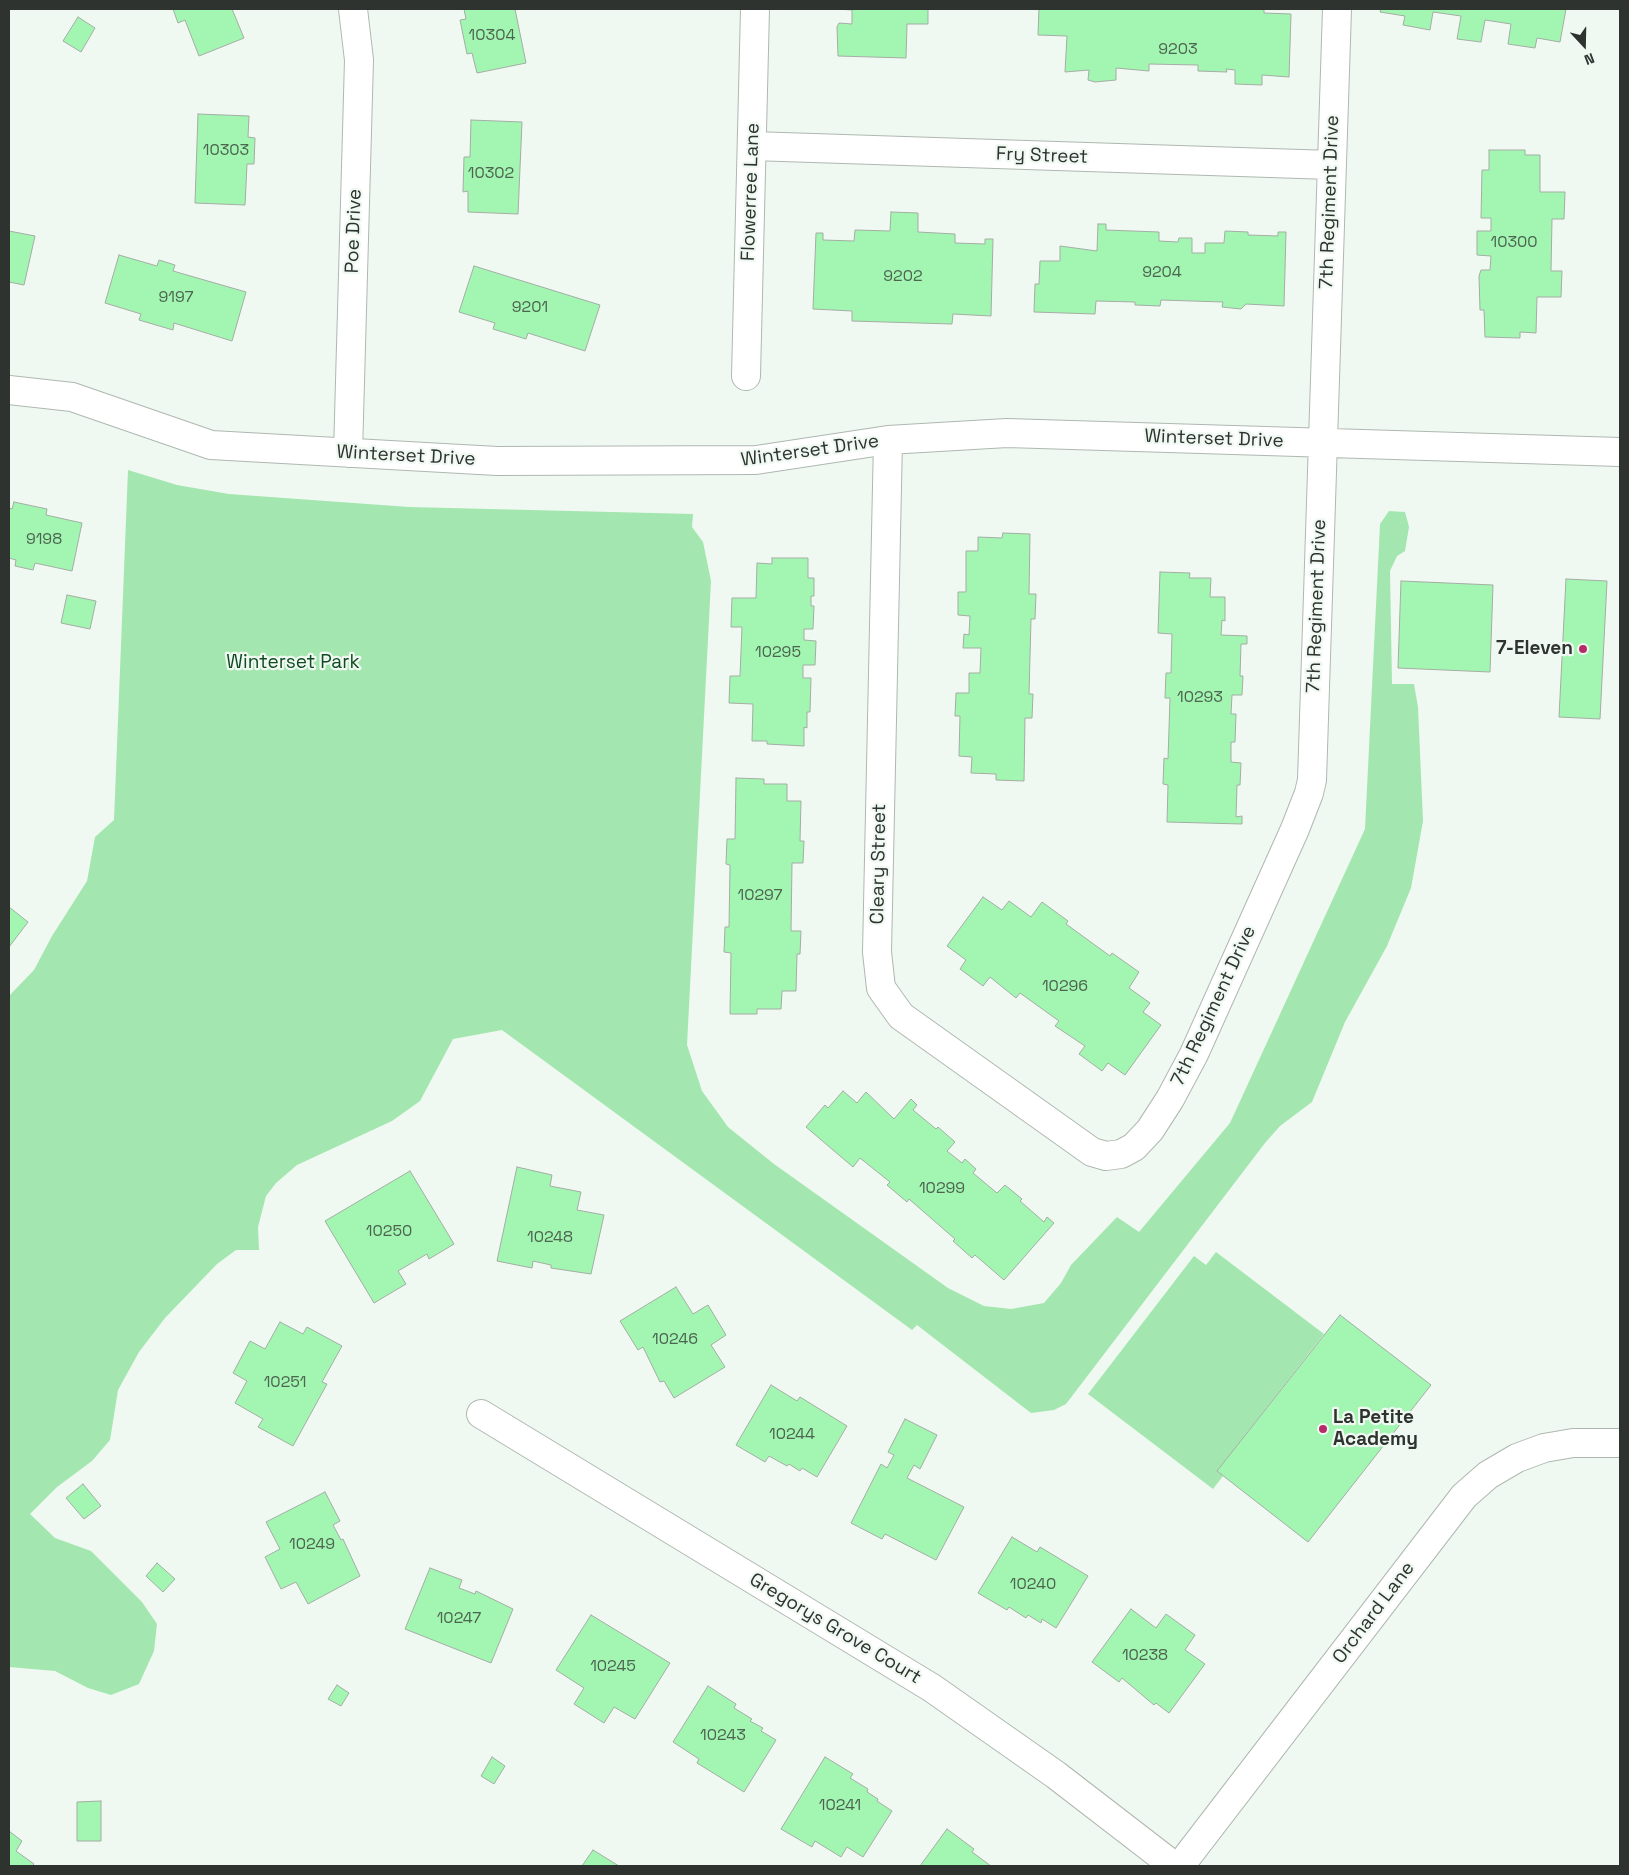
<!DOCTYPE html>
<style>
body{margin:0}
#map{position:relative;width:1629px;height:1875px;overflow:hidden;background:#eff9f1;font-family:"Space Grotesk",sans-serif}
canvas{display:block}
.frame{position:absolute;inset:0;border:10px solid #2f3330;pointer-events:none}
.north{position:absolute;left:1559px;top:20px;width:50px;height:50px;-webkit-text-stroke:4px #eff9f1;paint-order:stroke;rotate:159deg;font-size:14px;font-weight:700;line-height:20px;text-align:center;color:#2f3330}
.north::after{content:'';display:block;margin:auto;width:18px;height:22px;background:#2f3330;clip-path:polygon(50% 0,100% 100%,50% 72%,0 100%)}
</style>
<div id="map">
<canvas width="1629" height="1875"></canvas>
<div class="frame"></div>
<div class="north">N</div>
</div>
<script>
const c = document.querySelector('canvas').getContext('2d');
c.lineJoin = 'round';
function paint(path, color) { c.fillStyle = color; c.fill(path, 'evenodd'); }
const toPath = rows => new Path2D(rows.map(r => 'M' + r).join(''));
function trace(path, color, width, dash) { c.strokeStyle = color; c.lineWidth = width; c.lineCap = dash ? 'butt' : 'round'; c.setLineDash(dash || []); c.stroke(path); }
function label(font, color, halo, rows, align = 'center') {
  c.font = font + ' "Space Grotesk",sans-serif'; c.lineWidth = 4.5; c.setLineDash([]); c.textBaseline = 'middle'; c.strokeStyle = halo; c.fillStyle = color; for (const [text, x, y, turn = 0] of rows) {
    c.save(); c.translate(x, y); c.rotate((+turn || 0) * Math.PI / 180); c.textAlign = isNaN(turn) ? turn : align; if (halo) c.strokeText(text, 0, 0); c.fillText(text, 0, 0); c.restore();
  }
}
paint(toPath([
 [128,470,177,485,229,494,409,507,693,514,692,527,703,542,711,581,687,1045,702,1091,728,1127,774,1164,948,1288,984,1306,1011,1309,1044,1303,1061,1283,1071,1265,1117,1217,1139,1232,1230,1123,1365,829,1380,524,1389,511,1405,512,1409,527,1405,551,1397,556,1390,571,1392,684,1414,684,1418,707,1423,821,1411,888,1387,946,1345,1022,1312,1102,1280,1126,1265,1143,1066,1404,1054,1410,1031,1413,917,1325,912,1330,502,1030,453,1039,420,1101,392,1121,297,1165,276,1183,266,1196,258,1227,259,1250,236,1250,217,1264,165,1318,139,1352,118,1390,110,1440,92,1461,57,1487,30,1514,55,1538,91,1551,142,1602,157,1624,154,1651,139,1684,111,1695,88,1688,55,1671,9,1667,9,996,34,970,52,936,87,881,95,837,114,820],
 [1216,1252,1324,1334,1217,1471,1223,1476,1213,1489,1088,1394,1194,1256,1206,1265]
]), '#a4e6af');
const building = toPath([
 [173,9,232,9,244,38,199,56,185,20,178,23,173,9],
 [464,9,515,9,526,63,477,73,472,53,467,54,460,20,466,19,464,9],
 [836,9,928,9,928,24,907,24,906,58,838,56,837,27,839,23,852,24,852,10,836,9],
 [1039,9,1264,9,1264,13,1291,14,1289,77,1262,75,1262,85,1235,84,1235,70,1226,69,1227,72,1198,71,1198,65,1149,64,1149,71,1116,68,1116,80,1095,82,1088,80,1089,70,1065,72,1067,36,1038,35,1039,9],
 [1381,9,1566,9,1560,42,1537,38,1535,48,1508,44,1511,24,1485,20,1481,42,1457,39,1461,16,1433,12,1430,30,1403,25,1405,16,1380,12,1381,9],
 [78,17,95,28,81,52,63,41,78,17],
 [198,114,249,116,248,137,255,138,254,164,247,164,245,205,195,203,198,114],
 [471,120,522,122,518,214,468,212,468,191,463,192,464,157,470,157,471,120],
 [1489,150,1525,150,1525,155,1540,155,1540,192,1565,192,1564,219,1552,219,1551,271,1562,271,1561,297,1537,297,1536,333,1520,332,1520,338,1485,337,1484,310,1480,310,1479,276,1481,270,1490,270,1491,256,1477,255,1477,231,1491,231,1491,218,1481,218,1482,170,1489,170,1489,150],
 [891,212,918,213,918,232,955,234,955,243,985,244,985,239,993,239,991,316,953,314,952,324,852,321,852,311,813,309,816,233,823,233,823,240,854,241,855,230,890,231,891,212],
 [1098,224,1106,224,1106,230,1159,232,1159,241,1178,242,1179,238,1192,238,1192,253,1205,253,1205,243,1224,243,1225,231,1248,232,1248,235,1278,236,1278,232,1286,232,1284,306,1246,304,1241,309,1222,307,1223,302,1161,300,1160,306,1135,305,1135,302,1096,301,1095,314,1034,312,1035,284,1039,284,1040,261,1060,261,1060,246,1097,251,1098,224],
 [9,231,35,236,24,285,9,282,9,231],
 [119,255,157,266,159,260,175,265,173,271,246,292,232,341,174,323,173,330,139,320,141,314,105,303,119,255],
 [474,266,600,305,585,351,528,333,526,339,493,329,495,323,459,312,474,266],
 [14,502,47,509,46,515,82,523,72,571,35,563,33,570,15,566,16,560,9,558,9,508,12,509,14,502],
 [1003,533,1030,534,1029,594,1036,594,1035,619,1031,619,1029,694,1033,694,1032,718,1025,718,1024,781,996,780,996,774,971,773,972,757,959,756,960,716,955,716,956,693,969,693,969,673,980,673,981,648,963,648,964,634,969,635,970,616,958,615,958,592,966,592,966,551,978,551,978,537,1002,538,1003,533],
 [772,558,808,558,808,578,814,578,814,596,811,596,811,606,814,606,813,629,804,629,804,640,816,641,815,665,803,665,803,678,811,678,810,712,807,712,807,728,804,727,804,746,767,744,767,741,752,741,753,704,729,703,730,676,740,676,742,627,731,627,732,598,756,598,757,563,772,564,772,558],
 [1160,572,1190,573,1189,578,1211,578,1210,597,1225,597,1225,621,1222,620,1221,635,1247,636,1247,644,1241,644,1240,676,1243,676,1242,695,1232,695,1231,714,1236,714,1235,742,1231,742,1231,762,1241,763,1240,785,1237,785,1236,817,1242,816,1242,824,1167,822,1168,785,1163,784,1164,758,1168,759,1170,698,1165,698,1166,673,1171,673,1172,634,1158,633,1160,572],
 [1566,579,1607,581,1600,719,1559,717,1566,579],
 [1401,581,1493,585,1490,672,1398,668,1401,581],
 [67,595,96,601,90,629,61,623,67,595],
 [736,778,764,779,764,784,787,784,787,801,801,801,800,841,804,841,803,863,792,863,791,931,801,931,800,954,797,954,796,991,782,991,781,1009,757,1009,757,1014,730,1014,731,953,724,952,725,927,729,927,730,865,726,864,727,839,735,839,736,778],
 [983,897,1002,910,1009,901,1031,917,1042,902,1068,921,1066,924,1110,956,1112,953,1139,972,1129,988,1150,1003,1143,1012,1161,1025,1125,1075,1108,1063,1102,1071,1079,1054,1085,1046,1055,1026,1059,1021,1020,993,1016,998,990,977,983,986,960,969,966,960,947,946,983,897],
 [9,907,28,922,9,947,9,907],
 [843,1091,857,1103,866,1092,894,1119,911,1099,917,1105,913,1110,936,1129,938,1127,955,1142,947,1151,962,1163,965,1159,976,1169,973,1173,997,1193,1005,1185,1022,1199,1020,1201,1044,1222,1047,1217,1054,1223,1004,1280,975,1255,972,1258,953,1241,955,1239,909,1199,907,1202,887,1185,890,1182,860,1158,853,1167,806,1127,825,1105,828,1108,843,1091],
 [517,1167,552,1175,550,1186,581,1192,577,1210,604,1215,591,1274,551,1268,551,1265,533,1261,532,1268,497,1261,517,1167],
 [410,1171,454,1244,429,1259,427,1254,398,1271,406,1284,374,1303,325,1221,410,1171],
 [676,1287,693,1314,708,1305,726,1335,711,1345,725,1367,674,1398,664,1381,660,1382,643,1347,638,1350,620,1321,676,1287],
 [1340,1315,1431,1385,1308,1542,1217,1471,1340,1315],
 [280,1322,303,1334,307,1327,342,1346,322,1382,327,1384,293,1446,258,1427,263,1419,235,1403,247,1381,233,1373,250,1341,265,1349,280,1322],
 [771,1385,797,1401,800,1397,847,1426,817,1477,802,1468,800,1471,789,1464,787,1466,769,1456,765,1462,736,1445,771,1385],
 [905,1419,937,1435,920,1469,914,1465,907,1478,964,1507,936,1560,885,1534,882,1539,851,1523,881,1464,887,1468,894,1455,888,1452,905,1419],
 [83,1484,101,1506,84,1519,66,1498,83,1484],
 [325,1492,340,1521,333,1525,341,1540,343,1539,360,1576,308,1604,296,1582,281,1589,265,1557,280,1549,266,1522,325,1492],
 [1012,1537,1037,1552,1040,1547,1088,1576,1056,1628,1042,1619,1041,1623,1028,1615,1026,1618,1009,1607,1007,1610,978,1593,1012,1537],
 [157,1563,175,1579,163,1592,146,1576,157,1563],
 [430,1568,462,1580,459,1588,475,1594,476,1591,513,1609,491,1663,405,1629,430,1568],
 [1131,1609,1156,1628,1166,1614,1195,1635,1185,1650,1205,1664,1169,1713,1156,1703,1154,1705,1122,1678,1119,1682,1092,1662,1131,1609],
 [591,1615,670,1663,635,1719,614,1707,604,1723,574,1704,584,1688,556,1670,591,1615],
 [337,1685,349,1693,341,1706,328,1699,337,1685],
 [708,1686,736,1704,734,1708,752,1719,750,1721,763,1728,761,1731,776,1740,744,1792,697,1763,699,1759,673,1742,708,1686],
 [492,1757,505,1766,494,1784,481,1776,492,1757],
 [825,1757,853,1774,850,1778,868,1789,867,1792,878,1799,877,1801,892,1811,863,1857,847,1847,841,1857,815,1841,812,1847,781,1829,825,1757],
 [101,1801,101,1841,77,1841,77,1802,101,1801],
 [947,1829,974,1849,972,1852,991,1866,920,1866,947,1829],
 [9,1831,22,1841,16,1851,34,1864,32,1866,9,1866,9,1831],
 [593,1850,619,1866,582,1866,593,1850]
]);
paint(building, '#a3f6b2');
trace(building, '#a3ada4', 1);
const minor = toPath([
 [752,146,1331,165],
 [746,376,755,9],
 [9,390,72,397,211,445,497,461,756,460,888,440,1007,433,1620,452],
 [888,440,877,952,881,988,901,1016,1092,1152,1106,1156,1121,1154,1134,1147,1150,1130,1170,1099,1194,1054,1295,829,1309,793,1312,780,1337,9],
 [348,453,359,60,353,9],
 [481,1414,932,1688,1056,1775,1174,1866]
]);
const tertiary = toPath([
 [1180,1866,1464,1496,1488,1475,1517,1458,1544,1448,1573,1443,1620,1443]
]);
trace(minor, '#afb8b0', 30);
trace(tertiary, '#afb8b0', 30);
trace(minor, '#fff', 28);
trace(tertiary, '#fff', 28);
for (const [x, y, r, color] of [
 [1583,649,5,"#b62c69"],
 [1323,1429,5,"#b62c69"]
]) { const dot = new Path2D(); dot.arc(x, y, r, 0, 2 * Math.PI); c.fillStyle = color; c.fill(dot); trace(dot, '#eff9f1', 2); }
label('16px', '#4c6450', null, [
 ["10304",492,36],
 ["9203",1178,50],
 ["10303",226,151],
 ["10302",491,174],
 ["10300",1514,243],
 ["9204",1162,273],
 ["9202",903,277],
 ["9197",176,298],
 ["9201",530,308],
 ["9198",44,540],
 ["10295",778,653],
 ["10293",1200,698],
 ["10297",760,896],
 ["10296",1065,987],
 ["10299",942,1189],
 ["10250",389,1232],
 ["10248",550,1238],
 ["10246",675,1340],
 ["10251",285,1383],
 ["10244",792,1435],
 ["10249",312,1545],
 ["10240",1033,1585],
 ["10247",459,1619],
 ["10238",1145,1656],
 ["10245",613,1667],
 ["10243",723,1736],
 ["10241",840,1806]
]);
label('19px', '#2f3330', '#eff9f1', [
 ["Fry Street",1042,156,2],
 ["Flowerree Lane",751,192,-88],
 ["7th Regiment Drive",1330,202,-88],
 ["Poe Drive",354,231,-88],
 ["Winterset Drive",1214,439,2],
 ["Winterset Drive",810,451,-8],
 ["Winterset Drive",406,456,3],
 ["7th Regiment Drive",1317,606,-88],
 ["Cleary Street",879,864,-89],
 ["7th Regiment Drive",1214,1006,-65],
 ["Orchard Lane",1374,1613,-53],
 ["Gregorys Grove Court",835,1629,31]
]);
label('bold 19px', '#2f3330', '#eff9f1', [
 ["7-Eleven",1573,649],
 ["La Petite",1333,1418,"left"],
 ["Academy",1333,1440,"left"]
], 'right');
label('19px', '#0f4b21', '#eff9f1', [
 ["Winterset Park",293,663]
]);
</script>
